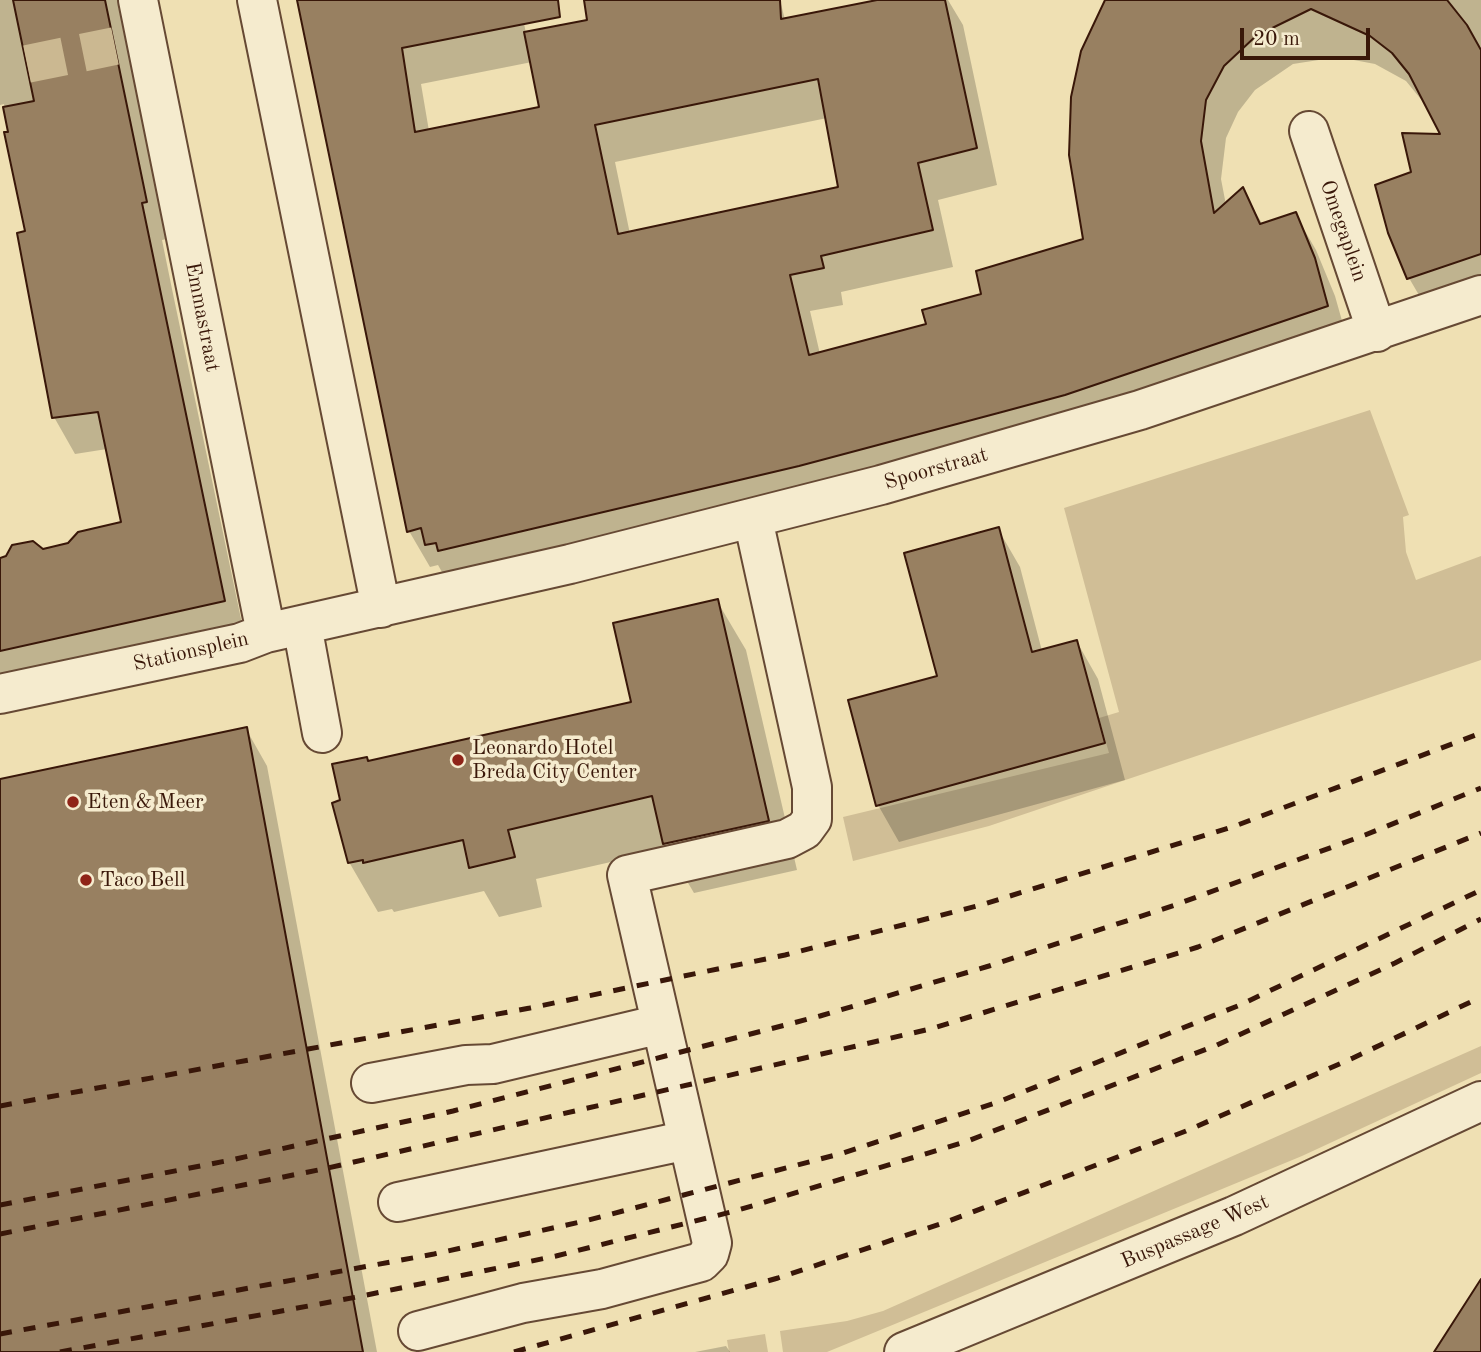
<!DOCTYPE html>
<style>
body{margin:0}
#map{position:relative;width:1481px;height:1352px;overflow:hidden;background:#efe0b3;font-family:"Old Standard TT",serif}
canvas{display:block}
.scale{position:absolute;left:1240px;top:28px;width:130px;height:32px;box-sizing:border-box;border:4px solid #391709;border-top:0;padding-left:9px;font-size:21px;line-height:24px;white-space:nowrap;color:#391709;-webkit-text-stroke:5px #f5ebce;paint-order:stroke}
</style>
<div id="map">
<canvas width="1481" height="1352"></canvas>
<div class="scale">20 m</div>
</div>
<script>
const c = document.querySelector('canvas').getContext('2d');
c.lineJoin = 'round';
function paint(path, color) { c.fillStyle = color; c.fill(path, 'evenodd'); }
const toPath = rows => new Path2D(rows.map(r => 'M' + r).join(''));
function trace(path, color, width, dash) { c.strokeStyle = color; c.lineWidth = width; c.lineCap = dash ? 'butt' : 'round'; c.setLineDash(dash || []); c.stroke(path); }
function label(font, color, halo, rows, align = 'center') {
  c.font = font + ' "Old Standard TT",serif'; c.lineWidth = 7; c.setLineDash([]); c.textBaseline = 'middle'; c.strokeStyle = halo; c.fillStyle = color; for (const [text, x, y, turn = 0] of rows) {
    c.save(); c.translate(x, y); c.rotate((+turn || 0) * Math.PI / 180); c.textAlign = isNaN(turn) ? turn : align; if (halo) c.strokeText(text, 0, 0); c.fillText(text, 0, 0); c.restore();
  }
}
paint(toPath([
 [1370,410,1409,515,1403,517,1406,552,1416,580,1481,556,1481,660,989,826,853,861,843,817,1109,753,1099,718,1119,712,1064,508],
 [1481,1046,1481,1073,1302,1156,827,1352,783,1352,780,1331,847,1321,883,1311],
 [765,1334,768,1352,729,1352,727,1340]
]), '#d0be96');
paint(toPath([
 [0,0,117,0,167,239,162,240,172,289,245,638,0,693,0,560,69,545,123,523,107,449,75,454,54,417,27,233,4,104,0,105],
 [299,0,520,0,526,34,589,22,585,0,780,0,785,20,885,0,948,0,963,25,997,185,938,200,953,267,841,292,843,305,810,311,820,354,928,326,1085,240,1109,0,1481,0,1481,296,1430,314,1409,278,1414,173,1443,136,1428,108,1406,81,1375,64,1338,57,1293,64,1255,90,1238,112,1226,138,1221,179,1226,205,1242,190,1263,225,1295,214,1316,250,1335,296,1348,342,447,581,438,565,430,567,409,531],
 [532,62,541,108,429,131,421,84],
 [827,118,841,189,630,234,615,162],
 [998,529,1020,567,1042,651,1077,642,1098,679,1125,780,899,842,878,805,939,678],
 [717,601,746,650,797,870,694,893,668,849,536,879,542,907,499,917,484,891,394,912,392,909,378,912,349,862,342,801,368,763,633,704],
 [246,729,267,766,377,1352,0,1352,0,780],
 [726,1346,730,1352,695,1352]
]), '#0003');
const building = toPath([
 [13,0,105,0,147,202,142,203,225,601,0,651,0,558,6,556,12,545,33,541,43,549,68,543,78,532,121,522,98,412,52,418,17,233,25,231,4,132,8,132,3,107,34,101,13,0],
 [297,0,558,0,560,17,402,48,415,132,539,107,524,32,587,20,584,0,780,0,781,19,877,0,945,0,977,148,918,163,933,230,821,256,824,268,790,275,809,355,926,324,922,310,981,294,976,271,1083,239,1069,155,1071,97,1081,51,1105,0,1447,0,1467,25,1481,50,1481,254,1407,279,1388,233,1375,185,1411,172,1402,133,1440,134,1409,74,1392,53,1370,36,1311,9,1256,36,1224,66,1206,100,1201,141,1214,213,1243,187,1260,224,1296,212,1315,258,1328,306,1065,395,1002,412,799,466,438,551,436,543,425,545,421,528,407,532,297,0],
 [818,79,838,187,618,234,595,125,818,79],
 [999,527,1032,652,1077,640,1105,743,876,806,848,700,937,676,904,553,999,527],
 [718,599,769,821,663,844,652,796,508,830,515,857,469,868,463,840,363,863,363,860,348,863,332,803,340,800,332,764,367,757,368,761,631,702,613,623,718,599],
 [247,727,363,1352,0,1352,0,779,247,727],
 [1481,1279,1481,1352,1434,1352,1481,1279]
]);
paint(building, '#988061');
trace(building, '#391709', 2);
trace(toPath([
 [27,64,115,46]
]), '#cbb891', 38, [38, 19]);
const minor = toPath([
 [138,0,266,633],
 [257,0,381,608],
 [1309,131,1377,332],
 [302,625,322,733],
 [0,694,240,643,266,633,570,564,881,485,1140,410,1481,295],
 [371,1083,466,1065,493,1064,661,1024],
 [398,1202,688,1140],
 [418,1331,523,1303,602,1289,701,1262,709,1254,712,1243,627,875,787,839,804,830,812,819,812,787,753,519],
 [904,1352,1234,1216,1481,1101]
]);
trace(minor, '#664934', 42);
trace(minor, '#f5ebce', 38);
trace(toPath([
 [0,1106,530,1008,785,955,981,905,1235,826,1481,733],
 [0,1205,231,1160,453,1111,820,1016,989,966,1175,905,1365,835,1481,788],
 [0,1234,328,1168,930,1029,1198,947,1481,833],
 [0,1334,434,1254,585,1221,843,1153,998,1102,1240,1005,1481,890],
 [60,1352,357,1297,556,1256,735,1211,965,1142,1217,1045,1395,963,1481,919],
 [514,1352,778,1278,946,1222,1186,1131,1353,1058,1481,997]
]), '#391709', 5, [12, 12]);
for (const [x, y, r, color] of [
 [458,760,7,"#8f2418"],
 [73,802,7,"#8f2418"],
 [86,880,7,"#8f2418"]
]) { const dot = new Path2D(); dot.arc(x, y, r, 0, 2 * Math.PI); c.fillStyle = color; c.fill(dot); trace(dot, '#f5ebce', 2.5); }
label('21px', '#391709', '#f5ebce', [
 ["Omegaplein",1343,231,71],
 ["Emmastraat",202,317,79],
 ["Spoorstraat",936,469,-16],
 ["Stationsplein",191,652,-13],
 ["Buspassage West",1195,1232,-23]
]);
label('21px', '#391709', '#f5ebce', [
 ["Leonardo Hotel",472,748],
 ["Breda City Center",472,772],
 ["Eten & Meer",87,802],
 ["Taco Bell",100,880]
], 'left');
</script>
